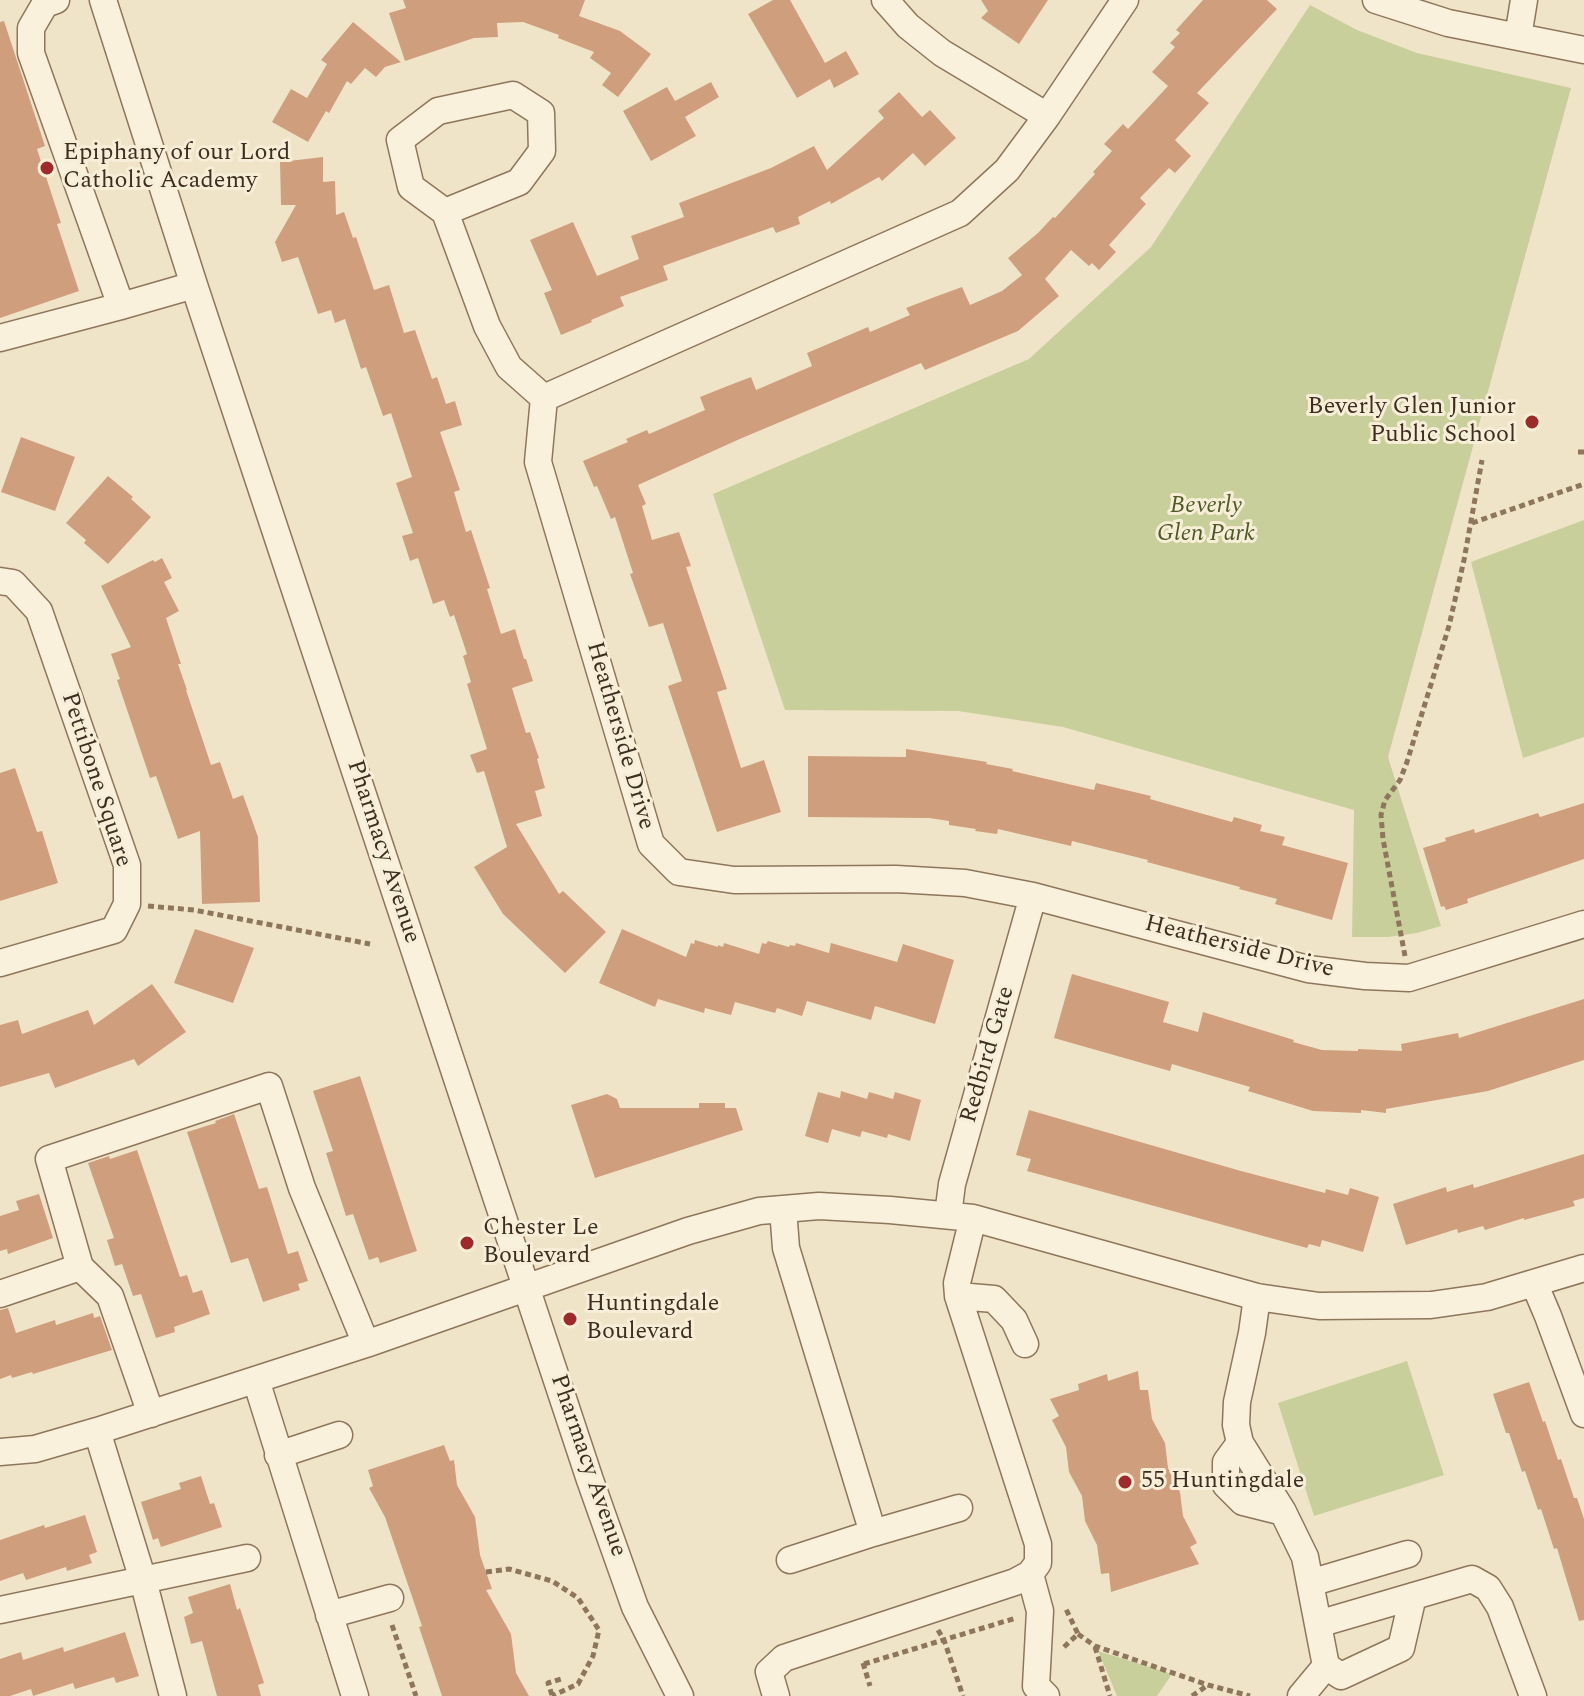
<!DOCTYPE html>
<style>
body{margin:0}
canvas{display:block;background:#f0e4c8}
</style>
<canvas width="1584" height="1696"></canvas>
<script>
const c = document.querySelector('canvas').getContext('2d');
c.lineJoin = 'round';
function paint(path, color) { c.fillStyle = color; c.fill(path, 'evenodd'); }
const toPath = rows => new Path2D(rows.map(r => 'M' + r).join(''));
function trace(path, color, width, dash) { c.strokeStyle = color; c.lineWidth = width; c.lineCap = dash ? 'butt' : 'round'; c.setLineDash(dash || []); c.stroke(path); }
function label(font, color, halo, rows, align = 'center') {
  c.font = font + ' Spectral,serif'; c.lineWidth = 6; c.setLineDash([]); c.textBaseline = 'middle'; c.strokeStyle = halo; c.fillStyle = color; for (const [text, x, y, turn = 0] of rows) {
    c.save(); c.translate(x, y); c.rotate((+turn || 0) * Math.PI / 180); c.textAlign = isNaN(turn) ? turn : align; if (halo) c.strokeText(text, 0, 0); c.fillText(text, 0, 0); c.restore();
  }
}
paint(toPath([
 [1310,5,1357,30,1417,53,1571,88,1388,757,1441,926,1417,933,1388,937,1352,937,1354,810,1063,727,958,711,785,710,713,494,1029,359,1151,247],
 [1584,520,1584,737,1523,758,1471,562],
 [1407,1361,1444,1475,1314,1516,1278,1403],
 [1098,1651,1172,1674,1157,1696,1117,1696]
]), '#c9cf9b');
paint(toPath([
 [403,0,585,0,579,16,620,31,651,54,618,97,602,85,611,73,590,58,594,52,558,38,559,35,523,22,497,23,498,37,474,38,405,61,389,13,406,8],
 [773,0,790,0,825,63,846,51,859,74,834,88,830,79,797,98,748,14],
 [981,0,1048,0,1019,44,981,18,988,11],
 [1203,0,1267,0,1277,9,1197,93,1209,103,1175,140,1191,156,1175,173,1169,168,1140,198,1146,204,1109,245,1116,252,1099,270,1092,263,1089,266,1071,250,1045,279,1059,296,1018,331,925,370,921,363,742,438,638,485,646,504,642,506,652,540,679,532,691,566,686,567,727,689,717,692,741,768,764,760,781,812,717,832,668,686,682,681,663,623,649,627,630,574,633,573,615,517,611,519,597,486,594,487,583,461,628,442,626,439,647,430,649,434,705,410,700,397,725,387,751,377,756,390,812,366,807,353,868,327,870,332,910,315,906,308,932,298,962,287,970,305,1002,291,1022,275,1008,258,1038,233,1053,217,1055,218,1095,174,1093,172,1112,151,1104,144,1123,124,1128,129,1168,86,1152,72,1175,47,1170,43,1180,33,1176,30],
 [4,21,45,146,37,149,61,223,57,224,79,291,0,318,0,22],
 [353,22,401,62,385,67,376,77,365,68,351,84,347,81,329,113,326,111,308,142,272,122,291,89,307,98,327,64,321,60],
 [711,82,719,97,685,117,696,136,651,161,623,111,667,87,675,101],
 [899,92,922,117,930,110,956,138,925,166,913,153,882,181,879,177,831,204,830,201,798,217,800,224,776,233,773,227,663,266,668,280,620,297,624,306,591,320,592,322,561,335,544,293,552,290,530,240,573,222,597,276,639,259,631,236,684,217,679,203,771,168,814,146,827,170,884,118,878,111],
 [323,157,323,182,335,181,336,215,344,212,353,238,356,237,374,290,389,285,404,333,415,330,432,379,437,377,446,404,455,401,462,425,440,432,460,490,454,492,466,532,471,530,490,588,487,589,501,634,515,629,524,659,526,659,533,681,512,688,526,733,530,732,539,758,537,759,545,788,535,791,542,816,516,824,559,894,563,891,606,932,565,973,503,914,474,867,507,847,484,771,477,773,470,755,487,749,467,684,471,682,463,656,467,654,454,615,450,617,444,600,433,604,418,558,410,561,402,536,413,533,396,483,412,477,391,413,383,416,366,367,361,369,345,319,335,323,331,310,318,314,298,257,282,262,275,242,296,205,281,205,280,162],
 [21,437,75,457,55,511,1,492],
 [108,476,133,497,131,499,151,517,108,564,84,543,86,540,66,523],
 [162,558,172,578,164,582,179,611,166,618,181,664,178,664,187,690,186,690,211,765,220,762,233,799,243,795,258,837,260,902,202,904,200,831,178,839,156,776,150,778,117,680,120,679,111,654,131,647,101,586,153,560,155,562],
 [906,749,987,762,986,764,1013,769,1012,771,1094,790,1096,783,1151,796,1150,799,1232,822,1234,817,1262,825,1260,831,1285,837,1282,845,1348,863,1332,920,1275,904,1277,899,1239,889,1240,887,1147,862,1148,860,1072,841,1071,846,998,829,997,834,975,831,976,829,949,825,949,821,929,818,808,817,808,756,906,757],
 [15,768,37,832,42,831,58,883,0,901,0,773],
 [1584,803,1584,859,1467,899,1468,903,1446,910,1444,906,1441,907,1423,848,1446,841,1445,838,1474,829,1475,833,1538,813,1540,817],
 [195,929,254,948,233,1003,174,983],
 [622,929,686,957,691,943,694,944,695,940,718,947,718,945,723,947,724,943,759,954,762,943,766,944,768,941,789,947,790,945,795,946,796,943,829,953,831,943,897,962,903,944,954,960,935,1024,875,1006,871,1020,807,1001,802,1016,777,1008,775,1013,735,1002,731,1015,705,1008,704,1013,658,999,655,1007,599,983],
 [1072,974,1169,1002,1163,1022,1198,1032,1203,1012,1294,1040,1293,1042,1322,1050,1358,1051,1358,1049,1402,1051,1401,1044,1458,1033,1459,1038,1584,999,1584,1060,1488,1091,1386,1109,1386,1113,1361,1110,1361,1113,1313,1111,1248,1091,1250,1087,1172,1064,1170,1071,1054,1038],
 [152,984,186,1032,138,1066,134,1059,55,1088,49,1073,0,1087,0,1025,18,1020,22,1034,88,1010,94,1025],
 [360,1076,417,1251,380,1263,378,1257,369,1260,353,1214,346,1216,326,1153,333,1151,313,1091],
 [841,1091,867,1099,869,1092,893,1099,895,1092,921,1100,910,1141,888,1134,887,1138,862,1131,860,1137,832,1129,828,1143,805,1136,818,1092,840,1098],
 [607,1094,617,1099,620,1108,699,1108,699,1103,725,1103,725,1108,736,1108,743,1130,595,1178,571,1105],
 [1029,1110,1241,1171,1325,1193,1326,1189,1348,1195,1350,1188,1379,1197,1363,1252,1322,1240,1320,1247,1309,1244,1307,1248,1027,1171,1031,1159,1016,1155],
 [234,1114,259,1189,267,1187,288,1254,298,1251,308,1281,298,1284,300,1290,263,1302,248,1258,231,1263,187,1132,216,1123,215,1121],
 [137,1150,180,1277,187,1275,193,1293,202,1290,210,1314,174,1327,175,1332,156,1338,141,1294,133,1296,122,1264,115,1266,107,1240,114,1238,88,1163,109,1156,110,1159],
 [1584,1154,1584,1198,1573,1201,1575,1206,1524,1220,1524,1218,1485,1230,1483,1226,1458,1233,1457,1229,1406,1245,1393,1204,1446,1187,1447,1192,1473,1184,1474,1188],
 [39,1194,53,1238,8,1254,7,1249,0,1251,0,1216,19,1210,16,1201],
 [8,1308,16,1333,55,1320,56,1325,93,1313,94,1318,100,1316,112,1350,33,1374,32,1372,12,1378,11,1375,0,1379,0,1310],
 [1138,1371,1140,1390,1148,1390,1152,1419,1165,1443,1168,1468,1180,1492,1183,1516,1197,1543,1190,1547,1199,1564,1111,1592,1109,1573,1101,1574,1097,1545,1085,1521,1082,1496,1069,1472,1066,1447,1052,1420,1059,1416,1050,1399,1079,1390,1078,1384,1107,1374,1108,1381],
 [1529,1382,1543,1422,1545,1421,1558,1460,1561,1459,1574,1498,1577,1498,1584,1519,1584,1620,1579,1621,1557,1548,1554,1549,1541,1509,1538,1510,1525,1471,1522,1472,1509,1433,1506,1433,1493,1394],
 [444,1445,450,1461,454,1460,457,1485,475,1517,480,1555,492,1589,486,1590,511,1634,516,1673,529,1696,442,1696,419,1627,422,1626,385,1517,369,1488,373,1486,368,1470],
 [201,1476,210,1504,214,1503,222,1527,161,1547,158,1538,153,1540,141,1502,181,1489,179,1483],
 [85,1515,97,1552,89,1555,92,1563,67,1571,66,1567,26,1580,23,1573,0,1581,0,1540,44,1525,45,1528],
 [230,1584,237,1610,240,1608,264,1683,258,1685,261,1696,217,1696,202,1641,191,1644,184,1617,193,1613,188,1597],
 [125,1632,139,1676,116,1683,114,1677,75,1689,73,1683,33,1696,31,1689,10,1696,0,1696,0,1659,21,1652,23,1660,63,1647,64,1652]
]), '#cf9f7d');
const minor = toPath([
 [56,0,45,4,31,28,31,53,121,306],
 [103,0,194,285,590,1480,635,1607,680,1696],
 [885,0,908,26,942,53,1047,116],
 [1125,0,1047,116,1007,170,960,213,544,398,538,462,651,844,679,872,734,880,896,879,965,883,1033,896,1308,969,1365,976,1409,978,1584,924],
 [1376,0,1448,23,1584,50],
 [1518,37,1524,0],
 [445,212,519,182,542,151,541,113,513,95,438,111,400,140,411,187,445,212,487,326,509,367,544,398],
 [0,338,121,306,194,285],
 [0,581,13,583,39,611,127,865,127,904,114,930,0,963],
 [783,1209,786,1248,873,1533,790,1560],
 [948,1215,952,1184,1033,896],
 [80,1267,110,1296,151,1414],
 [1534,1283,1548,1316,1584,1414],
 [0,1294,80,1267,49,1159,269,1086,302,1188,366,1344],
 [958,1296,994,1299,1014,1320,1025,1344],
 [1257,1297,1252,1333,1237,1402,1236,1425,1240,1443,1283,1512,1305,1557,1326,1666,1301,1696],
 [256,1380,355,1696],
 [97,1431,143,1580,173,1696],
 [1240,1443,1226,1462,1226,1485,1243,1502,1283,1512],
 [0,1452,35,1449,97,1431,366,1344,688,1231,759,1211,819,1206,890,1210,973,1218,1257,1297,1319,1306,1431,1305,1487,1297,1584,1268],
 [278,1455,339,1435],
 [873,1533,959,1508],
 [1030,1574,1040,1611,1036,1686,1046,1696],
 [1310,1583,1408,1554],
 [0,1610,247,1558],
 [329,1615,390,1598],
 [1318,1624,1472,1579,1488,1588,1500,1607,1533,1696],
 [1326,1666,1341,1676,1401,1648,1413,1596],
 [776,1696,769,1672,784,1658,1015,1582,1030,1574,1038,1563,1038,1544,958,1296,957,1283,973,1218]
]);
trace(minor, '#8d765c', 29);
trace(toPath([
 [1578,452,1584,452],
 [1472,523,1584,484],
 [148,906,194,910,370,944],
 [1405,956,1383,839,1381,815,1385,800,1400,780,1407,762,1449,626,1464,560,1482,460],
 [486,1572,509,1569,552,1581,578,1598,599,1630,593,1656,578,1684,552,1696],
 [392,1625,416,1696],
 [938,1630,944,1640,963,1696],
 [1078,1634,1095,1646,1208,1685,1250,1696],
 [1064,1647,1078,1634,1065,1607],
 [1095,1647,1110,1696],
 [863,1663,870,1686],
 [864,1664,1016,1618],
 [552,1695,548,1683,564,1678],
 [1192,1696,1208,1685]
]), '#8d765c', 5, [6, 4]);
trace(minor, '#faf1dc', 26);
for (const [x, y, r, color] of [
 [47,168,8,"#9e2a2b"],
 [1532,422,8,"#9e2a2b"],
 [467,1243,8,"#9e2a2b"],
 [570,1319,8,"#9e2a2b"],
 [1125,1482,8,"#9e2a2b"]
]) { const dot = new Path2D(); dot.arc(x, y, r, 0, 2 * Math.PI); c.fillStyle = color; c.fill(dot); trace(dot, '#f7eed8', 3); }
label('24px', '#3d2e20', '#f7eed8', [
 ["Epiphany of our Lord",63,154],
 ["Catholic Academy",63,182],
 ["Beverly Glen Junior",1516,408,"right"],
 ["Public School",1516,436,"right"],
 ["Chester Le",483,1229],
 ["Boulevard",483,1257],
 ["Huntingdale",586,1305],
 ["Boulevard",586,1333],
 ["55 Huntingdale",1141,1482]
], 'left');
label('italic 24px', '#4d5a26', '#f7eed8', [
 ["Beverly",1206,507],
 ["Glen Park",1206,535]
]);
label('24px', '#3d2e20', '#f7eed8', [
 ["Heatherside Drive",619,736,74],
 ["Pettibone Square",95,780,72],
 ["Pharmacy Avenue",382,852,72],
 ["Heatherside Drive",1239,948,14],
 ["Redbird Gate",989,1055,-74],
 ["Pharmacy Avenue",587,1466,71]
]);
</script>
